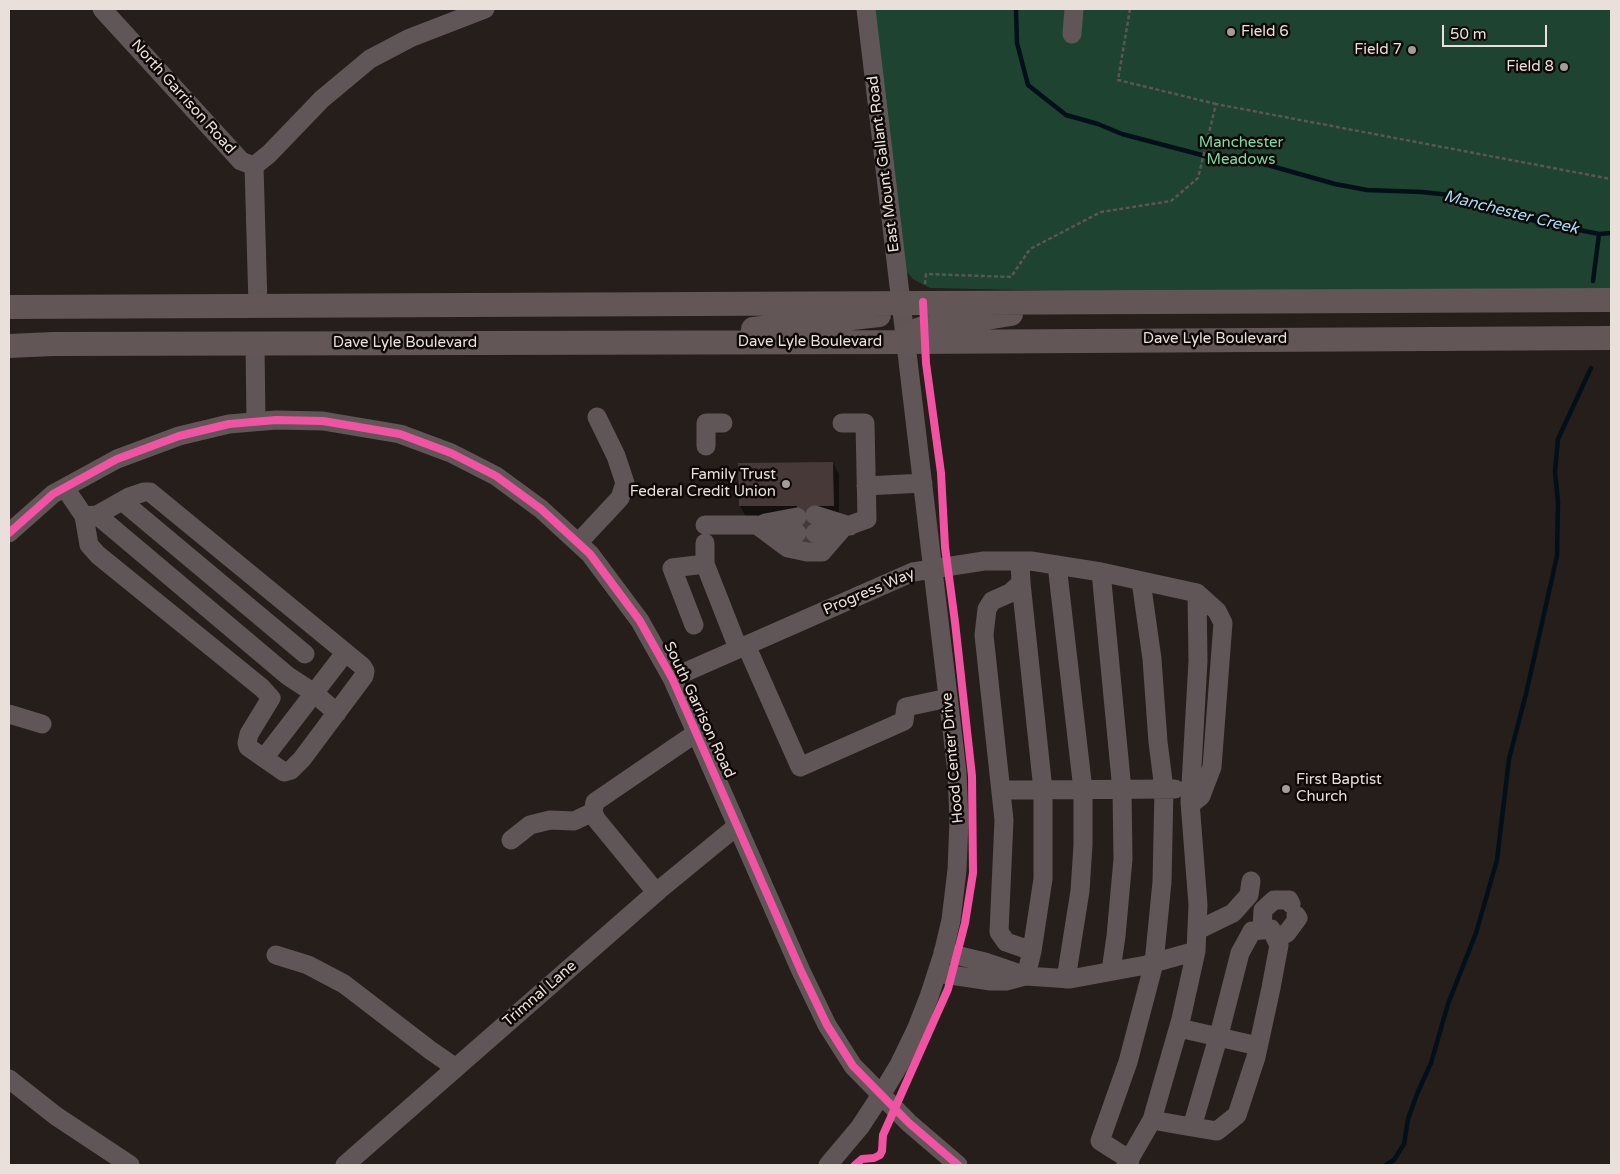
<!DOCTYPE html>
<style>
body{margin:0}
#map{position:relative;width:1620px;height:1174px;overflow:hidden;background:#261e1b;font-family:"Varela Round",sans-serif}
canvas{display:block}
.frame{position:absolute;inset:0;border:10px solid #e9dfdb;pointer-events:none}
.scale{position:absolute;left:1442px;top:25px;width:105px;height:22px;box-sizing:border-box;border:2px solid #e9dfdb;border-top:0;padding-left:6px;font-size:15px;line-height:18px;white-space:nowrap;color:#e9dfdb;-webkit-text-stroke:4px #0e0806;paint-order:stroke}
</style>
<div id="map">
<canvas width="1620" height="1174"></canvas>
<div class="frame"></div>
<div class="scale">50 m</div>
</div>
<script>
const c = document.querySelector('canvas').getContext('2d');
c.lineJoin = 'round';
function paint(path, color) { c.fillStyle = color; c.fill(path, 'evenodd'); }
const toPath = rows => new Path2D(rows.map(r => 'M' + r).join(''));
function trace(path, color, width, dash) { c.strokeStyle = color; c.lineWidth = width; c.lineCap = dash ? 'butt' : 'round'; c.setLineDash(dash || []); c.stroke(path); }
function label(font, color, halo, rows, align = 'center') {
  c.font = font + ' "Varela Round",sans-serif'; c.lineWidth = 5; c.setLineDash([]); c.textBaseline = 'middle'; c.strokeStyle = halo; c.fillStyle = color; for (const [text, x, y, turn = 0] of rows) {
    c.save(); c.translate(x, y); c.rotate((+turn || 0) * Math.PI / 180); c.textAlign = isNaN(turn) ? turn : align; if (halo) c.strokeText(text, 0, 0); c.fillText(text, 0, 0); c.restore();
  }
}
paint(toPath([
 [871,9,1611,9,1611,293,1253,295,930,288,913,279,899,263]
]), '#1e4330');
paint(toPath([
 [833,463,839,474,839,516,816,516,816,549,746,517,740,506]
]), '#0007');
trace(toPath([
 [1016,9,1017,43,1028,85,1066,115,1098,124,1122,134,1213,158,1257,162,1335,184,1367,190,1422,192,1450,195,1482,203,1535,221,1599,234,1611,233],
 [1593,281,1599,234],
 [1386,1165,1394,1160,1404,1144,1408,1119,1417,1094,1431,1063,1448,1004,1476,933,1497,860,1509,759,1526,694,1557,556,1558,502,1555,472,1558,439,1591,368]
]), '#031019', 4.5);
paint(toPath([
 [833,462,834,506,815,506,816,548,797,548,797,506,739,506,738,463]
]), '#473937');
trace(toPath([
 [797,525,815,524],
 [797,541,816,542]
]), '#433b38', 19, [19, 9]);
trace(toPath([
 [1130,9,1118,80,1216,104],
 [925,284,926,274,1011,277,1030,249,1101,212,1171,201,1198,178,1216,104,1611,179]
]), '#5c5555', 2.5, [4, 2.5]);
trace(toPath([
 [102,9,241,161,254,166],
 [1072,34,1074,9],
 [254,166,269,154,322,99,370,59,410,38,485,9],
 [254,166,258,305],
 [255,344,256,421],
 [706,446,706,423,723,423],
 [866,486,923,483],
 [65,488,84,516,97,515,129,497,144,492,150,492,362,666,365,671,364,676,302,759,291,770,284,772,248,747,247,743,249,734,271,698,262,688,98,555,89,545,84,516],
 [122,501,305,654],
 [97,515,288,676,314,693,337,713],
 [815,515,850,526],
 [765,523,797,517],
 [705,525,757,525,797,533],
 [757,525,788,548,807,552,822,552,842,529],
 [9,533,53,494,117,459,179,436,229,424,276,420,323,421,400,434,451,453,496,476,541,509,590,554,640,621,672,678,801,971,827,1025,853,1066,909,1123,958,1165],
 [815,533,834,531,867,519,865,423,842,423],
 [578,543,620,498,625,483,616,456,597,417],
 [705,543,705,564,738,648],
 [1020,561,1021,583,1010,593,992,601,987,609,984,635,1004,820,999,932,1006,942,1032,951,1026,976],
 [1057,565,1083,790,1083,845,1080,891,1066,979],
 [1101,572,1122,790,1123,859,1116,936,1111,971],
 [1021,583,1043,790,1043,879,1032,951],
 [694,625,672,568,705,564],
 [746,645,800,767,904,721,906,707,948,698],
 [672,678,913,572,984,561,1031,561,1101,572,1197,593,1217,611,1223,623,1212,767,1201,796,1191,804],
 [9,714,42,724],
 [264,758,345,653],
 [1001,790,1175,789],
 [511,840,530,825,550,820,574,821,593,812],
 [656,892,596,819,593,812,595,802,696,733],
 [1198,930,1233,913,1249,895,1251,881],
 [1262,930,1263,910,1274,900,1289,900,1291,904],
 [1276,938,1287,933,1298,918,1296,915],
 [943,952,985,962,1026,976,1070,979,1146,965,1196,951],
 [276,955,308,965,344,984,430,1050,456,1068],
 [937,973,991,981,1006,981,1025,976],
 [1179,1028,1258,1046],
 [9,1079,56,1116,130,1165],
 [1152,1120,1181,1019,1196,951,1198,905,1190,802,1198,661,1197,593],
 [1130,1160,1100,1141,1128,1062,1154,963,1162,882,1164,789,1158,742,1152,659,1141,581],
 [345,1165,659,890,737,826],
 [828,1165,860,1127,881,1095,899,1065,916,1030,929,997,943,954,951,920,957,870,959,821,957,772,866,9],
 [1126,1165,1152,1120,1180,1125,1192,1127,1217,1131,1237,1115,1256,1057,1271,988,1279,945,1271,929,1252,931,1240,953,1220,1031,1192,1127]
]), '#605658', 19);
trace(toPath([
 [9,307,1611,300],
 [753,329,879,315],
 [909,337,918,330,924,328,1011,314],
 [9,346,53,344,906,342,1611,338]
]), '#625657', 24);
trace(toPath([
 [9,533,53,494,117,459,179,436,229,424,276,420,323,421,400,434,451,453,496,476,541,509,590,554,640,621,672,678,801,971,827,1025,853,1066,909,1123,958,1165],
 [855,1165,862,1159,874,1158,880,1155,882,1151,883,1135,948,989,965,923,973,873,972,776,955,622,945,547,941,473,926,363,923,302]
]), '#f153a3', 8);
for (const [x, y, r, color] of [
 [1231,32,5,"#a59b98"],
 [1412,50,5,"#a59b98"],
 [1564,67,5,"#a59b98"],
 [786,484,5,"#a59b98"],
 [1286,789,5,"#a59b98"]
]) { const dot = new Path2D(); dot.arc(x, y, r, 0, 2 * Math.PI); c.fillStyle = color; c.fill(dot); trace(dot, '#0e0806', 2); }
label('15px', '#e9dfdb', '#0e0806', [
 ["Field 6",1241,32,"left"],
 ["Field 7",1402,50],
 ["Field 8",1554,67],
 ["Family Trust",776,475],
 ["Federal Credit Union",776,492],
 ["First Baptist",1296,780,"left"],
 ["Church",1296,797,"left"]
], 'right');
label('15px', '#e9dfdb', '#0e0806', [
 ["North Garrison Road",183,97,48],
 ["East Mount Gallant Road",884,164,-97],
 ["Dave Lyle Boulevard",1215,339],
 ["Dave Lyle Boulevard",810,342],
 ["Dave Lyle Boulevard",405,343],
 ["Progress Way",869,592,-23],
 ["South Garrison Road",699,710,65],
 ["Hood Center Drive",953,758,-95],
 ["Trimnal Lane",540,994,-41]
]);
label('15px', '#7bdba8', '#0e0806', [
 ["Manchester",1241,143],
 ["Meadows",1241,160]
]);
label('italic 16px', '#a2dbf7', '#0e0806', [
 ["Manchester Creek",1511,213,14]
]);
</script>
